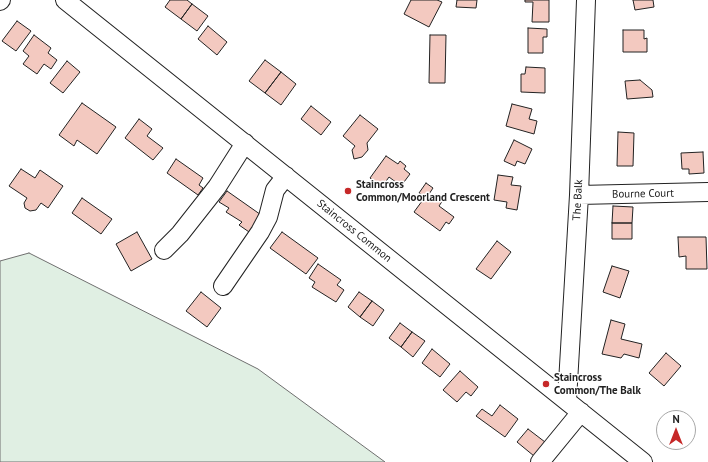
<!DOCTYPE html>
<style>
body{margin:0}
#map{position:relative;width:708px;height:462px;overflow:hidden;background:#fff;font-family:"PT Sans",sans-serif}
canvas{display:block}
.north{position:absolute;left:656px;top:410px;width:40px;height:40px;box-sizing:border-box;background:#fff;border:1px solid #a7a7a7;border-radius:50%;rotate:0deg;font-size:11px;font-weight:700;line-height:16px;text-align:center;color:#222}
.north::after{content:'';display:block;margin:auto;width:14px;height:18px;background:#c62828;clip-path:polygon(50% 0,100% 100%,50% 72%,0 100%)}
</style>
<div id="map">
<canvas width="708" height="462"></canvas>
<div class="north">N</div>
</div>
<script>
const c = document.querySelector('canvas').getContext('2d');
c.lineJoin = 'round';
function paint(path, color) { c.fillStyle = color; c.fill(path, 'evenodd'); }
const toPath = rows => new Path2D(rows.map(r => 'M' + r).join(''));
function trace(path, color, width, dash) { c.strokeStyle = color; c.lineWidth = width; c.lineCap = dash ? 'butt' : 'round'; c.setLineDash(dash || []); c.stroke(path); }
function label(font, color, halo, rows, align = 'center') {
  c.font = font + ' "PT Sans",sans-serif'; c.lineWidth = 3; c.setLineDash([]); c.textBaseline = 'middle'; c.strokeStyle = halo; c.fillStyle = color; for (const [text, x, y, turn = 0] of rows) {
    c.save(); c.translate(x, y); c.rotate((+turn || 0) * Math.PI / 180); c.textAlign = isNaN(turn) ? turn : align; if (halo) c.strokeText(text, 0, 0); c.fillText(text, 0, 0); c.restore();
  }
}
const green = toPath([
 [29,253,258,369,385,462,0,462,0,261,29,253]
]);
paint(green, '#e0efe3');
trace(green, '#6f6f6f', 1);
const building = toPath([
 [170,0,187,0,192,4,181,19,165,7,170,0],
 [411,0,437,0,442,2,429,27,404,14,411,0],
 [457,0,477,0,476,8,456,7,457,0],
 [525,0,549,0,549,22,532,22,533,2,525,2,525,0],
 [633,0,653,0,654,7,635,10,633,0],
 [192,4,208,16,197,31,181,19,192,4],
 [17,21,31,31,16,51,2,41,17,21],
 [208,26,227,42,217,55,198,39,208,26],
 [528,28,547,29,547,37,543,37,543,53,528,53,528,28],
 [623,30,644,30,644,39,647,38,647,52,623,52,623,30],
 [34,35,51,48,48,53,57,60,51,69,44,64,37,74,23,64,29,56,23,51,34,35],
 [430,35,446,35,445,83,429,83,430,35],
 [265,60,281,72,265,93,249,81,265,60],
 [67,61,80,72,63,93,50,83,67,61],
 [526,67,545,68,545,93,521,92,521,74,525,74,526,67],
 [281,72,296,84,281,105,265,93,281,72],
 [640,80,652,90,653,97,627,99,625,81,640,80],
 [82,103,116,127,97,154,77,140,74,146,59,135,82,103],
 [512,104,532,109,529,119,537,121,534,134,506,126,512,104],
 [311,106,331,122,321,135,301,119,311,106],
 [360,115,378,129,367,143,368,150,362,157,354,159,352,150,355,146,343,136,360,115],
 [139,119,152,129,147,136,163,148,153,160,125,138,139,119],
 [618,132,634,133,633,166,617,166,618,132],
 [514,140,532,149,525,164,517,161,515,166,504,161,514,140],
 [703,152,704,173,689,174,689,169,682,169,681,153,703,152],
 [386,156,398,164,400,161,406,166,404,169,410,174,401,186,389,177,382,187,370,178,386,156],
 [176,159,203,178,199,185,203,188,198,195,167,173,176,159],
 [21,169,35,178,40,170,63,186,48,208,41,203,36,210,30,211,25,208,24,203,27,198,9,186,21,169],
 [498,175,513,177,511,185,521,186,517,210,506,208,507,202,494,200,498,175],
 [426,183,433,188,429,194,433,197,435,194,443,200,439,206,454,217,449,224,446,222,440,231,414,212,425,197,419,193,426,183],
 [227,191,264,217,252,234,239,225,242,222,226,212,229,208,219,202,227,191],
 [82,198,112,219,101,234,72,213,82,198],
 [613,206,633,207,632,223,612,223,613,206],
 [612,223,632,223,632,239,612,239,612,223],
 [137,232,152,259,131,271,116,244,137,232],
 [282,232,318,258,306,274,270,248,282,232],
 [678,237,706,237,707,269,686,269,686,256,679,257,678,237],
 [497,241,511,252,491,279,476,269,497,241],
 [318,264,341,280,337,285,344,290,336,302,312,287,315,282,309,278,318,264],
 [612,266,629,271,620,298,603,292,612,266],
 [201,292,221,308,207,327,186,311,201,292],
 [359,292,372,301,360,317,348,307,359,292],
 [372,301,384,310,373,326,360,317,372,301],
 [611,320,625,324,621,339,642,344,639,358,624,354,621,358,602,354,611,320],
 [400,323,412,332,401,347,389,338,400,323],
 [412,332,425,341,413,357,401,347,412,332],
 [432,349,450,364,440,377,422,363,432,349],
 [666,353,681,366,664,386,649,373,666,353],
 [460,371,478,387,471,396,466,392,457,402,443,390,460,371],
 [500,405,518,419,505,437,476,416,482,409,492,416,500,405],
 [528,429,545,442,534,456,517,442,528,429]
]);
paint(building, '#f3c9c0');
trace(building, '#222', 1);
const minor = toPath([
 [65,0,643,462],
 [0,1,1,0],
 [579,195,708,192],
 [164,250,180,234,217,187,245,143],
 [223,286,260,232,268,217,275,190,286,176],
 [567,400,579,195,586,0],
 [540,462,581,412]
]);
trace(minor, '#222', 20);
trace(minor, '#fff', 18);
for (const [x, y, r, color] of [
 [348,191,4,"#c62828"],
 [546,384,4,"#c62828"]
]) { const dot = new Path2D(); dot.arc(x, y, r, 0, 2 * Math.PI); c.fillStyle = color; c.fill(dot); trace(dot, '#fff', 1.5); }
label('bold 11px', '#222', '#fff', [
 ["Staincross",356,185],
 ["Common/Moorland Crescent",356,198],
 ["Staincross",554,378],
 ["Common/The Balk",554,391]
], 'left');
label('11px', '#222', '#fff', [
 ["Bourne Court",643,194,-1],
 ["The Balk",578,200,-87],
 ["Staincross Common",354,231,39]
]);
</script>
